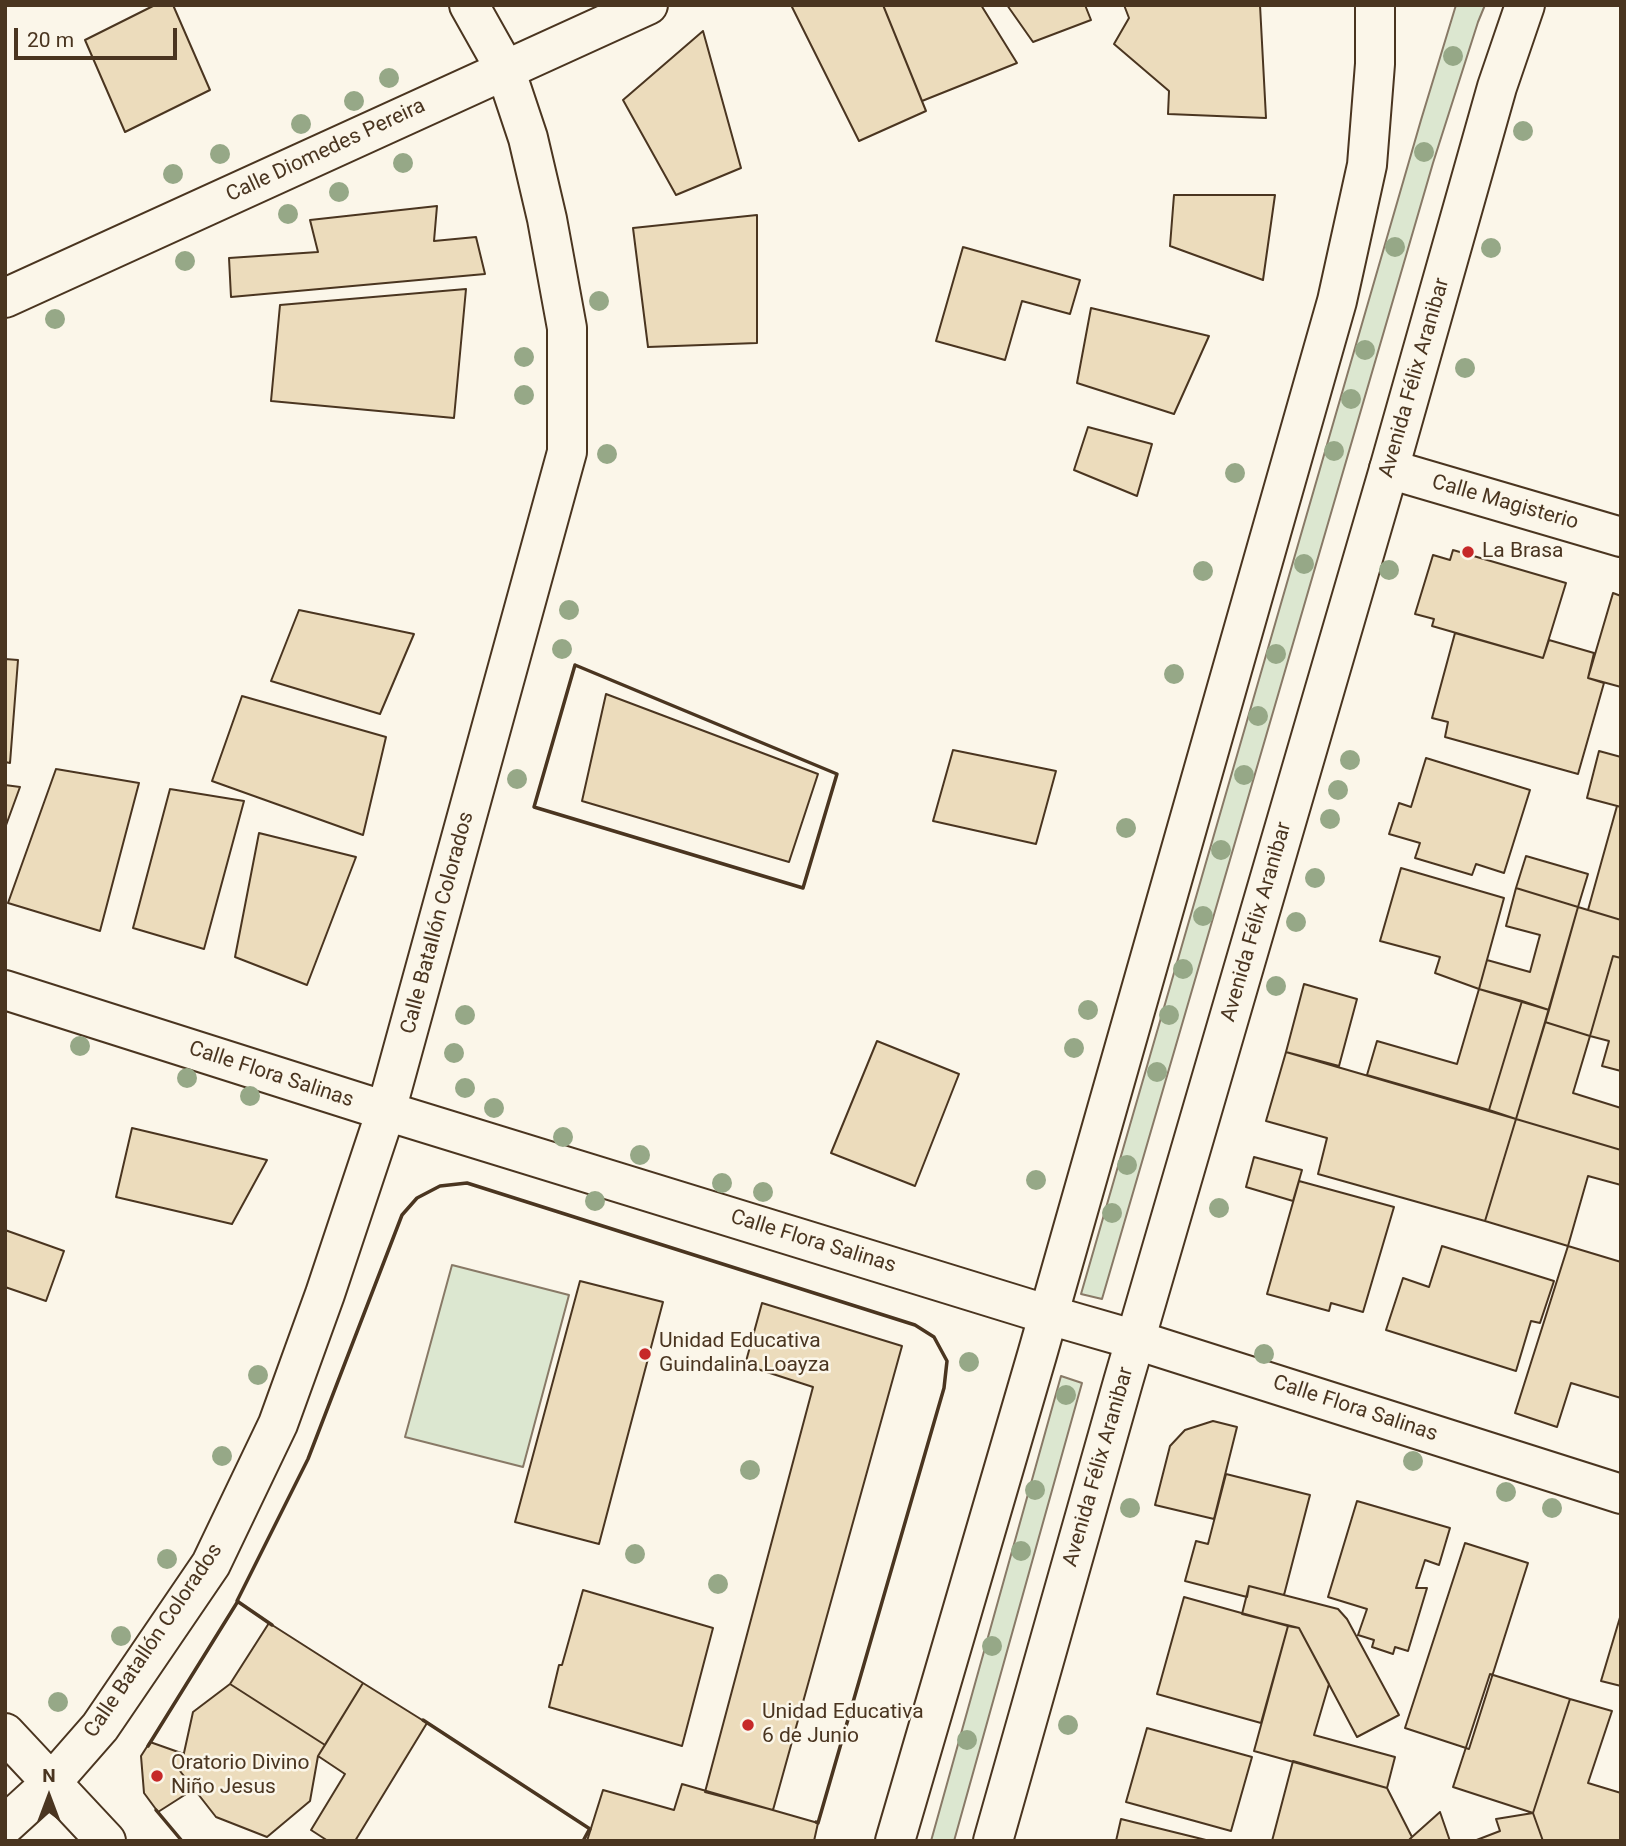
<!DOCTYPE html>
<meta charset="utf-8">
<style>
body{margin:0}
#map{position:relative;width:1626px;height:1846px;overflow:hidden;background:#fbf6e9;font-family:Roboto,sans-serif}
canvas{display:block}
.frame{position:absolute;inset:0;border:7px solid #4a3520;pointer-events:none}
.north{position:absolute;left:14px;top:1762px;width:70px;height:70px;-webkit-text-stroke:5px #fbf6e9;paint-order:stroke;rotate:0deg;font-size:19px;font-weight:700;line-height:28px;text-align:center;color:#4a3520}
.north::after{content:'';display:block;margin:auto;width:24px;height:32px;background:#4a3520;clip-path:polygon(50% 0,100% 100%,50% 72%,0 100%)}
.scale{position:absolute;left:14px;top:28px;width:163px;height:32px;box-sizing:border-box;border:4px solid #4a3520;border-top:0;padding-left:9px;font-size:21px;line-height:24px;white-space:nowrap;color:#4a3520;-webkit-text-stroke:5px #fbf6e9;paint-order:stroke}
</style>
<div id="map">
<canvas width="1626" height="1846"></canvas>
<div class="frame"></div>
<div class="north">N</div>
<div class="scale">20 m</div>
</div>
<script>
const c = document.querySelector('canvas').getContext('2d');
c.lineJoin = 'round';
function paint(path, color) { c.fillStyle = color; c.fill(path, 'evenodd'); }
const toPath = rows => new Path2D(rows.map(r => 'M' + r).join(''));
function trace(path, color, width, dash) { c.strokeStyle = color; c.lineWidth = width; c.lineCap = dash ? 'butt' : 'round'; c.setLineDash(dash || []); c.stroke(path); }
function label(font, color, halo, rows, align = 'center') {
  c.font = font + ' Roboto,sans-serif'; c.lineWidth = 5; c.setLineDash([]); c.textBaseline = 'middle'; c.strokeStyle = halo; c.fillStyle = color; for (const [text, x, y, turn = 0] of rows) {
    c.save(); c.translate(x, y); c.rotate((+turn || 0) * Math.PI / 180); c.textAlign = isNaN(turn) ? turn : align; if (halo) c.strokeText(text, 0, 0); c.fillText(text, 0, 0); c.restore();
  }
}
const green = toPath([
 [1456,5,1485,5,1478,22,1433,163,1102,1299,1081,1294,1421,120,1456,5],
 [452,1265,569,1295,523,1467,405,1437,452,1265],
 [1061,1376,1082,1383,954,1841,931,1841,1061,1376]
]);
paint(green, '#dce7d0');
trace(green, '#887966', 2);
const building = toPath([
 [155,5,173,5,210,90,125,132,85,40,155,5],
 [791,5,883,5,926,111,859,141,791,5],
 [883,5,981,5,1017,63,922,101,883,5],
 [1007,5,1085,5,1091,20,1033,42,1007,5],
 [1124,5,1260,5,1266,118,1168,114,1169,91,1114,44,1129,18,1124,5],
 [703,31,741,168,676,195,623,100,703,31],
 [1174,195,1275,195,1263,280,1170,246,1174,195],
 [437,206,434,241,476,237,485,274,231,297,229,258,318,252,310,220,437,206],
 [757,215,757,343,648,347,633,228,757,215],
 [963,247,1080,280,1070,314,1022,301,1005,360,936,341,963,247],
 [466,289,454,418,271,401,280,305,466,289],
 [1091,308,1209,336,1174,414,1077,383,1091,308],
 [1088,427,1152,444,1137,496,1074,470,1088,427],
 [1453,550,1566,583,1543,658,1432,626,1434,619,1415,614,1433,555,1450,560,1453,550],
 [1613,593,1621,596,1621,687,1588,678,1613,593],
 [299,610,414,634,380,714,271,681,299,610],
 [1455,633,1543,658,1549,640,1594,653,1588,678,1604,683,1578,774,1445,737,1448,722,1432,718,1455,633],
 [5,659,18,660,10,763,5,762,5,659],
 [606,694,818,774,789,862,582,801,606,694],
 [242,696,386,737,363,835,212,781,242,696],
 [953,750,1056,771,1036,844,933,821,953,750],
 [1599,751,1621,757,1621,807,1587,798,1599,751],
 [1426,758,1530,790,1504,873,1476,864,1472,875,1415,858,1420,843,1389,834,1399,803,1411,807,1426,758],
 [56,769,139,783,100,931,8,903,56,769],
 [5,785,20,787,5,828,5,785],
 [170,789,244,801,204,949,133,928,170,789],
 [1617,806,1621,807,1621,920,1588,910,1617,806],
 [259,833,356,857,307,985,235,957,259,833],
 [1526,856,1588,874,1578,907,1516,888,1526,856],
 [1401,868,1504,898,1479,989,1435,973,1440,957,1380,941,1401,868],
 [1516,888,1578,907,1549,1010,1479,989,1487,960,1530,972,1540,935,1506,926,1516,888],
 [1578,907,1621,920,1621,958,1613,956,1590,1036,1545,1022,1578,907],
 [1613,956,1621,958,1621,1071,1602,1066,1609,1041,1590,1036,1613,956],
 [1304,984,1357,999,1339,1066,1286,1052,1304,984],
 [1479,989,1522,1001,1489,1110,1367,1075,1377,1041,1457,1064,1479,989],
 [1522,1001,1549,1010,1516,1119,1489,1110,1522,1001],
 [1545,1022,1590,1036,1573,1093,1621,1108,1621,1150,1516,1119,1545,1022],
 [877,1041,959,1074,915,1186,831,1153,877,1041],
 [1286,1052,1516,1119,1485,1221,1318,1174,1327,1138,1266,1121,1286,1052],
 [1516,1119,1621,1150,1621,1185,1588,1176,1568,1246,1485,1221,1516,1119],
 [132,1128,267,1160,232,1224,116,1197,132,1128],
 [1254,1157,1302,1170,1293,1201,1246,1187,1254,1157],
 [1299,1181,1394,1207,1363,1312,1331,1303,1329,1311,1267,1294,1299,1181],
 [5,1230,64,1251,46,1301,5,1287,5,1230],
 [1442,1246,1554,1281,1540,1323,1531,1321,1516,1371,1386,1330,1403,1278,1429,1287,1442,1246],
 [1568,1246,1621,1262,1621,1398,1571,1383,1557,1427,1515,1413,1568,1246],
 [580,1281,663,1302,599,1544,515,1522,580,1281],
 [762,1303,902,1346,773,1810,705,1792,813,1387,745,1365,762,1303],
 [1213,1421,1237,1427,1214,1519,1155,1505,1170,1446,1185,1430,1213,1421],
 [1226,1474,1310,1495,1284,1595,1249,1586,1247,1597,1185,1581,1196,1541,1208,1544,1226,1474],
 [1357,1501,1450,1528,1439,1565,1425,1560,1416,1588,1427,1588,1408,1651,1395,1647,1393,1654,1372,1647,1374,1640,1358,1635,1367,1609,1328,1597,1357,1501],
 [1465,1543,1528,1563,1469,1749,1405,1728,1465,1543],
 [1249,1586,1338,1609,1347,1619,1399,1715,1357,1737,1299,1628,1242,1614,1249,1586],
 [583,1590,713,1628,682,1746,549,1707,559,1665,562,1665,583,1590],
 [1184,1597,1288,1626,1261,1723,1157,1694,1184,1597],
 [1621,1614,1621,1686,1601,1681,1621,1614],
 [269,1623,363,1683,325,1745,230,1684,269,1623],
 [1288,1626,1299,1628,1329,1684,1314,1735,1395,1757,1387,1788,1254,1751,1288,1626],
 [1490,1674,1570,1699,1533,1813,1453,1787,1490,1674],
 [363,1683,427,1723,355,1841,328,1841,311,1830,345,1774,318,1756,363,1683],
 [230,1684,325,1745,318,1756,310,1801,267,1837,216,1817,180,1771,193,1712,230,1684],
 [1570,1699,1612,1711,1588,1783,1621,1793,1621,1841,1543,1841,1533,1813,1570,1699],
 [1147,1728,1252,1757,1231,1831,1126,1802,1147,1728],
 [150,1742,184,1754,180,1771,194,1789,158,1812,144,1793,141,1756,150,1742],
 [1293,1761,1387,1788,1412,1837,1408,1841,1272,1841,1293,1761],
 [682,1784,818,1823,814,1841,587,1841,603,1790,674,1810,682,1784],
 [1440,1812,1450,1841,1408,1841,1412,1837,1440,1812],
 [1533,1813,1543,1841,1474,1841,1500,1831,1496,1819,1533,1813],
 [1121,1819,1210,1841,1116,1841,1121,1819]
]);
paint(building, '#ecdcbc');
trace(building, '#4a3520', 2);
const minor = toPath([
 [5,298,648,5],
 [1389,469,1621,537],
 [5,990,386,1111,1049,1315,1136,1340,1621,1494],
 [5,1733,106,1841],
 [5,1825,51,1783,100,1727,211,1564,278,1424,325,1294,386,1111,567,452,567,328,547,219,528,138,505,69,469,5]
]);
const secondary = toPath([
 [895,1841,1037,1355,1337,301,1367,165,1375,64,1375,5],
 [993,1841,1123,1382,1389,469,1497,87,1525,5]
]);
trace(minor, '#4a3520', 42);
trace(secondary, '#4a3520', 42);
trace(minor, '#fbf6e9', 38);
trace(secondary, '#fbf6e9', 38);
trace(toPath([
 [575,665,837,774,803,888,534,807,575,665],
 [272,1625,237,1601,308,1459,402,1215,417,1198,440,1186,467,1183,915,1325,934,1337,947,1361,944,1388,818,1823,816,1822],
 [423,1720,590,1829],
 [148,1746,238,1601],
 [156,1810,182,1841],
 [583,1841,589,1830]
]), '#4a3520', 3.5);
c.fillStyle = '#96a887';
for (const [x, y] of [
 [1453,56],
 [389,78],
 [354,101],
 [301,124],
 [1523,131],
 [1424,152],
 [220,154],
 [403,163],
 [173,174],
 [339,192],
 [288,214],
 [1395,247],
 [1491,248],
 [185,261],
 [599,301],
 [55,319],
 [1365,350],
 [524,357],
 [1465,368],
 [524,395],
 [1351,399],
 [1334,451],
 [607,454],
 [1235,473],
 [1304,564],
 [1389,570],
 [1203,571],
 [569,610],
 [562,649],
 [1276,654],
 [1174,674],
 [1258,716],
 [1350,760],
 [1244,775],
 [517,779],
 [1338,790],
 [1330,819],
 [1126,828],
 [1221,850],
 [1315,878],
 [1203,916],
 [1296,922],
 [1183,969],
 [1276,986],
 [1088,1010],
 [465,1015],
 [1169,1015],
 [80,1046],
 [1074,1048],
 [454,1053],
 [1157,1072],
 [187,1078],
 [465,1088],
 [250,1096],
 [494,1108],
 [563,1137],
 [640,1155],
 [1127,1165],
 [1036,1180],
 [722,1183],
 [763,1192],
 [595,1201],
 [1219,1208],
 [1112,1213],
 [1264,1354],
 [969,1362],
 [258,1375],
 [1066,1395],
 [222,1456],
 [1413,1461],
 [750,1470],
 [1035,1490],
 [1506,1492],
 [1130,1508],
 [1552,1508],
 [1021,1551],
 [635,1554],
 [167,1559],
 [718,1584],
 [121,1636],
 [992,1646],
 [58,1702],
 [1068,1725],
 [967,1740]
]) { c.beginPath(); c.arc(x, y, 10, 0, 2 * Math.PI); c.fill(); }
for (const [x, y, r, color] of [
 [1468,552,7,"#c62828"],
 [645,1354,7,"#c62828"],
 [748,1725,7,"#c62828"],
 [157,1776,7,"#c62828"]
]) { const dot = new Path2D(); dot.arc(x, y, r, 0, 2 * Math.PI); c.fillStyle = color; c.fill(dot); trace(dot, '#fbf6e9', 2.5); }
label('21px', '#4a3520', '#fbf6e9', [
 ["Calle Diomedes Pereira",326,151,-25],
 ["Avenida Félix Aranibar",1415,378,-74],
 ["Calle Magisterio",1505,503,16],
 ["Avenida Félix Aranibar",1257,922,-74],
 ["Calle Batallón Colorados",438,923,-75],
 ["Calle Flora Salinas",271,1075,18],
 ["Calle Flora Salinas",813,1242,17],
 ["Calle Flora Salinas",1355,1409,18],
 ["Avenida Félix Aranibar",1099,1467,-74],
 ["Calle Batallón Colorados",154,1641,-56]
]);
label('21px', '#4a3520', '#fbf6e9', [
 ["La Brasa",1482,552],
 ["Unidad Educativa",659,1342],
 ["Guindalina Loayza",659,1366],
 ["Unidad Educativa",762,1713],
 ["6 de Junio",762,1737],
 ["Oratorio Divino",171,1764],
 ["Niño Jesus",171,1788]
], 'left');
</script>
